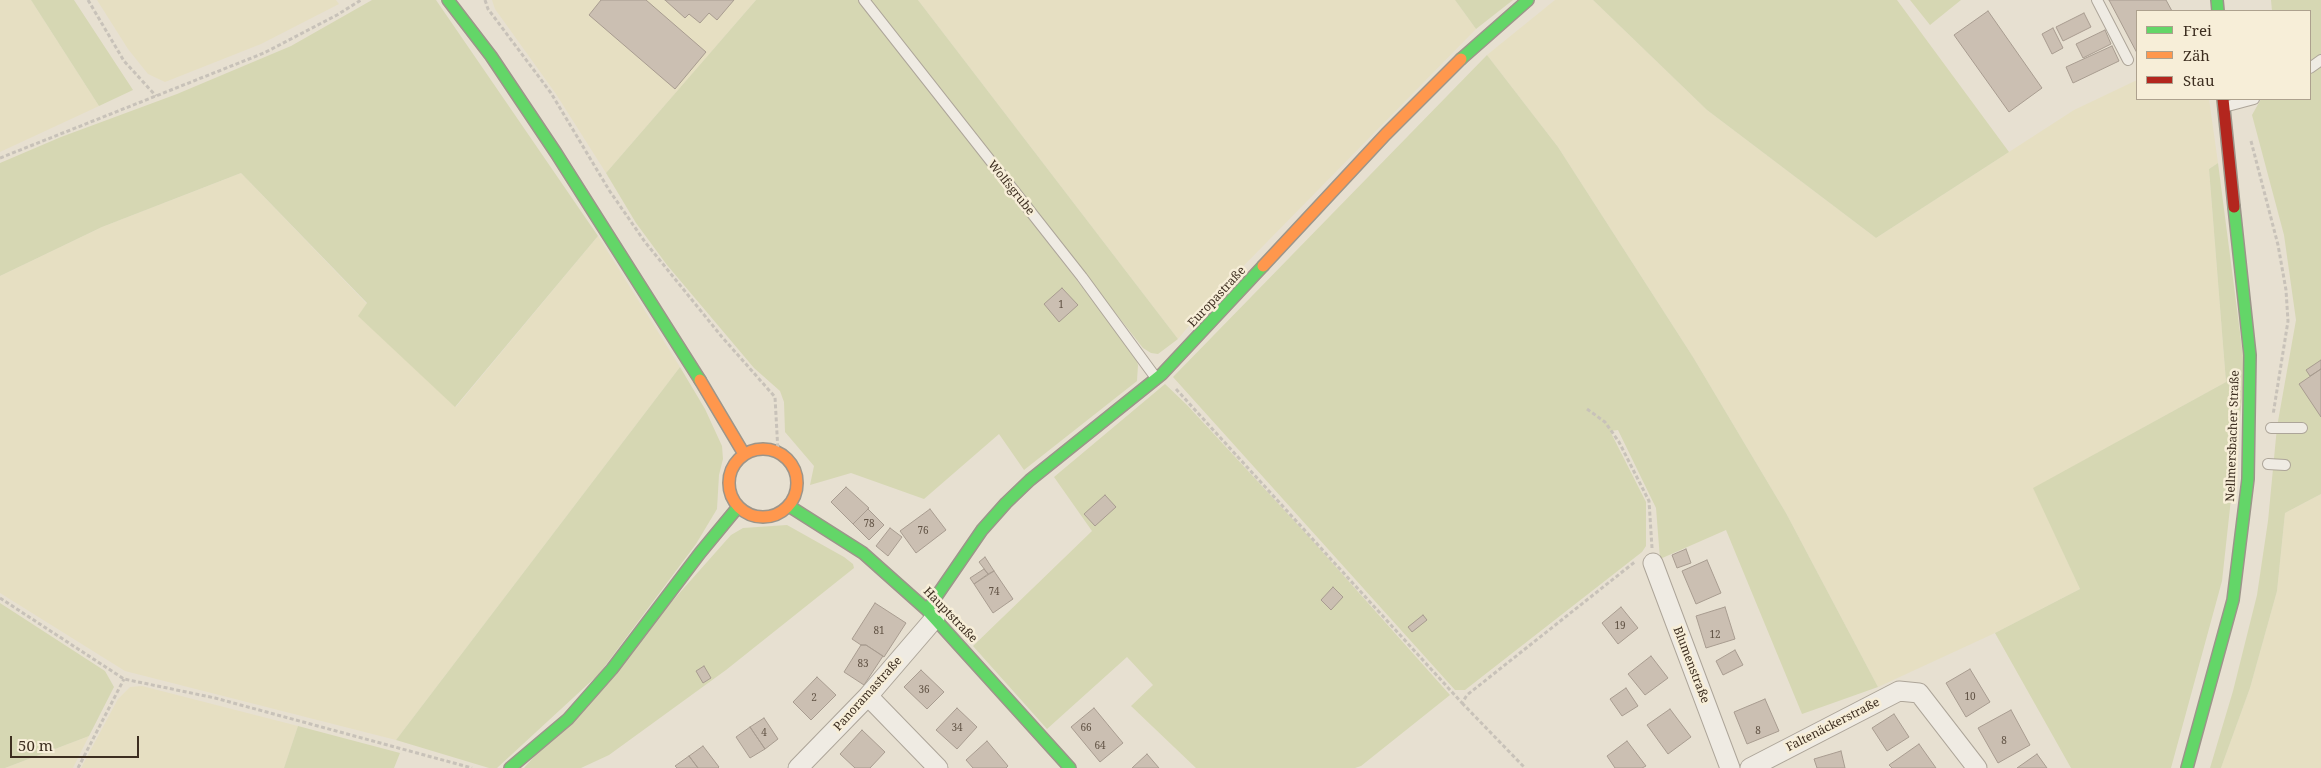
<!DOCTYPE html>
<meta charset="utf-8">
<style>
body{margin:0}
#map{position:relative;width:2321px;height:768px;overflow:hidden;background:#e7e0d1;font-family:"Noto Serif",serif}
canvas{display:block}
.legend{position:absolute;left:2136px;top:10px;width:175px;height:90px;box-sizing:border-box;background:#f7eed8;border:1px solid #ada18e;margin:0;padding:6px 9px;list-style:none;font-size:15px;color:#3d2e20}
.legend li{display:flex;align-items:center;gap:10px;height:25px}
.legend b{width:25px;border:1px solid #ada18e}
.scale{position:absolute;left:10px;top:736px;width:129px;height:22px;box-sizing:border-box;border:2px solid #3d2e20;border-top:0;padding-left:6px;font-size:15px;line-height:18px;white-space:nowrap;color:#3d2e20;-webkit-text-stroke:4px #f7eed8;paint-order:stroke}
</style>
<div id="map">
<canvas width="2321" height="768"></canvas>
<ul class="legend">
<li><b style="height:6px;background:#63d668"></b>Frei</li>
<li><b style="height:6px;background:#ff974d"></b>Zäh</li>
<li><b style="height:6px;background:#b3261e"></b>Stau</li>
</ul>
<div class="scale">50 m</div>
</div>
<script>
const c = document.querySelector('canvas').getContext('2d');
c.lineJoin = 'round';
function paint(path, color) { c.fillStyle = color; c.fill(path, 'evenodd'); }
const toPath = rows => new Path2D(rows.map(r => 'M' + r).join(''));
function trace(path, color, width, dash) { c.strokeStyle = color; c.lineWidth = width; c.lineCap = dash ? 'butt' : 'round'; c.setLineDash(dash || []); c.stroke(path); }
function label(font, color, halo, rows, align = 'center') {
  c.font = font + ' "Noto Serif",serif'; c.lineWidth = 5; c.setLineDash([]); c.textBaseline = 'middle'; c.strokeStyle = halo; c.fillStyle = color; for (const [text, x, y, turn = 0] of rows) {
    c.save(); c.translate(x, y); c.rotate((+turn || 0) * Math.PI / 180); c.textAlign = isNaN(turn) ? turn : align; if (halo) c.strokeText(text, 0, 0); c.fillText(text, 0, 0); c.restore();
  }
}
paint(toPath([
 [0,0,31,0,99,106,0,152],
 [97,0,336,0,339,4,261,44,165,82,148,74,128,49],
 [492,0,756,0,606,173,556,94,495,9],
 [918,0,1455,0,1476,29,1212,298,1178,339],
 [1555,0,1593,0,1707,110,1876,238,2074,110,2137,80,2137,99,2209,99,2218,163,2209,169,2226,382,2034,488,2080,589,1995,633,1878,687,1786,513,1693,357,1558,147,1487,55],
 [241,173,367,304,359,316,456,407,598,236,680,367,396,740,125,671,0,593,0,276,102,227],
 [2321,494,2321,768,2221,768,2250,688,2277,591,2285,513],
 [142,686,298,726,284,768,81,768,118,699,130,687],
 [89,736,73,768,5,768]
]), '#e6dfc2');
paint(toPath([
 [31,0,74,0,133,90,99,106],
 [372,0,436,0,598,236,455,407,358,316,367,303,241,173,102,227,0,276,0,163,61,137,177,94,291,46],
 [756,0,859,0,1135,355,1138,365,1137,381,1024,470,999,434,924,499,851,473,810,485,814,466,785,432,784,402,780,391,754,368,667,265,636,223,606,173],
 [869,0,918,0,1178,339,1158,354,1151,353,1143,348],
 [1455,0,1513,0,1476,29],
 [1593,0,1897,0,2009,152,1876,238,1707,110],
 [1910,0,1961,0,1930,25],
 [2271,0,2321,0,2321,494,2285,513,2277,591,2250,688,2221,768,2210,768,2233,691,2257,595,2268,521,2277,427,2296,320,2284,235,2252,115,2261,99,2310,99,2310,11,2272,11],
 [1487,55,1558,147,1693,357,1786,513,1878,687,1802,714,1726,530,1660,559,1656,508,1618,430,1610,431,1646,502,1646,546,1642,552,1465,690,1455,690,1173,377],
 [2218,163,2245,371,2222,581,2171,768,2071,768,1995,633,2080,589,2033,488,2226,382,2209,169],
 [680,367,705,409,722,446,723,459,719,475,717,509,696,544,599,674,497,768,489,768,396,740],
 [1165,384,1187,405,1311,539,1450,695,1361,766,1355,768,1196,768,1131,706,1153,685,1127,657,1047,729,973,646,1092,531,1054,477],
 [787,525,844,557,853,564,854,568,726,670,609,755,581,768,524,768,731,535,743,528],
 [0,603,105,671,114,687,89,736,5,768,0,768],
 [298,726,400,753,394,768,284,768]
]), '#d6d7b3');
const building = toPath([
 [601,0,646,0,706,52,675,89,589,15,601,0],
 [665,0,734,0,717,20,709,13,700,23,689,14,685,18,665,0],
 [2109,0,2166,0,2172,11,2137,11,2137,53,2109,0],
 [1988,11,2042,88,2009,112,1954,35,1988,11],
 [2084,13,2091,27,2063,41,2056,27,2084,13],
 [2053,28,2063,48,2052,54,2042,34,2053,28],
 [2105,30,2111,44,2083,58,2076,44,2105,30],
 [2112,46,2119,61,2073,83,2066,67,2112,46],
 [1062,288,1078,305,1059,322,1044,304,1062,288],
 [2321,360,2321,369,2310,376,2306,370,2321,360],
 [2321,369,2321,417,2299,384,2321,369],
 [846,487,869,508,853,524,831,502,846,487],
 [1105,495,1116,507,1095,526,1084,514,1105,495],
 [868,509,884,525,869,540,853,524,868,509],
 [930,509,946,530,916,553,900,531,930,509],
 [890,528,902,537,888,556,876,546,890,528],
 [1686,549,1691,563,1677,568,1672,555,1686,549],
 [985,557,994,571,988,574,979,562,985,557],
 [1707,560,1721,593,1696,604,1682,571,1707,560],
 [984,569,988,574,974,584,970,578,984,569],
 [994,571,1013,599,993,613,974,584,994,571],
 [1333,587,1343,597,1331,610,1321,600,1333,587],
 [875,603,906,623,884,657,866,645,861,645,852,639,875,603],
 [1621,607,1638,628,1618,644,1602,623,1621,607],
 [1725,607,1735,639,1706,648,1696,616,1725,607],
 [1423,615,1427,620,1412,632,1408,627,1423,615],
 [861,645,866,645,883,656,864,685,844,672,861,645],
 [1735,650,1743,665,1723,675,1716,661,1735,650],
 [1651,656,1668,678,1645,695,1628,674,1651,656],
 [704,666,711,678,703,683,696,671,704,666],
 [1970,669,1990,702,1966,717,1946,683,1970,669],
 [921,670,944,692,927,709,904,687,921,670],
 [817,677,836,695,811,720,793,702,817,677],
 [1626,688,1638,706,1622,716,1610,699,1626,688],
 [1765,699,1779,731,1747,744,1734,712,1765,699],
 [957,708,977,727,957,749,936,730,957,708],
 [1094,708,1123,743,1100,762,1071,727,1094,708],
 [1670,709,1691,737,1668,754,1647,725,1670,709],
 [2011,710,2030,745,1998,763,1978,728,2011,710],
 [1894,714,1909,737,1887,751,1872,728,1894,714],
 [764,718,778,739,765,749,750,727,764,718],
 [750,727,765,749,750,758,736,737,750,727],
 [862,730,885,752,870,768,855,768,840,754,862,730],
 [987,741,1008,766,1006,768,973,768,966,760,987,741],
 [1627,741,1646,766,1642,768,1615,768,1607,756,1627,741],
 [1919,744,1936,768,1892,768,1889,765,1919,744],
 [703,746,719,767,718,768,698,768,689,756,703,746],
 [1841,751,1845,768,1817,768,1814,759,1841,751],
 [1147,754,1159,768,1132,768,1147,754],
 [2037,754,2047,768,2017,768,2037,754],
 [689,756,698,768,677,768,675,766,689,756]
]);
paint(building, '#cbbfb2');
trace(building, '#a89c90', 1);
const lane = toPath([
 [864,0,1082,277,1156,378],
 [2097,0,2128,60],
 [2310,68,2321,60],
 [2224,107,2254,99],
 [2271,428,2302,428],
 [2268,464,2285,465]
]);
const street = toPath([
 [1653,563,1730,768],
 [868,696,938,768],
 [798,768,868,696,935,618],
 [1750,768,1899,691,1919,693,1977,768]
]);
const fast = toPath([
 [448,0,491,56,556,153,700,380],
 [2217,0,2218,11],
 [1461,59,1528,0],
 [789,506,863,553,927,610,1070,768],
 [927,610,982,530,1006,503,1030,480,1162,374,1263,266],
 [510,768,568,719,612,669,700,553,738,507],
 [2187,768,2233,600,2248,479,2250,355,2234,207]
]);
const slow = toPath([
 [1263,266,1386,134,1461,59],
 [700,380,744,454],
 '729 483a34 34 0 1 1 68 0a34 34 0 1 1-68 0Z'
]);
const jam = toPath([
 [2223,99,2234,207]
]);
trace(lane, '#ada599', 12);
trace(street, '#ada599', 21);
trace(fast, '#9c958a', 14);
trace(slow, '#9c958a', 14);
trace(jam, '#9c958a', 14);
trace(toPath([
 [88,0,124,61,156,96],
 [485,0,488,9,551,93,609,190,645,242,722,337,775,397,778,452],
 [2251,141,2278,245,2286,290,2288,321,2273,415],
 [0,158,264,53,337,15,361,0],
 [1176,389,1462,703,1467,695,1636,561],
 [1587,409,1605,422,1619,442,1649,501,1652,548],
 [0,598,124,679,215,698,472,768],
 [1462,703,1525,768],
 [78,768,124,679]
]), '#c8c2b9', 3, [4, 2.5]);
trace(lane, '#efebe3', 10);
trace(street, '#efebe3', 19);
trace(fast, '#63d668', 11);
trace(slow, '#ff974d', 11);
trace(jam, '#b3261e', 11);
label('10px', '#605244', null, [
 ["1",1061,305],
 ["78",869,524],
 ["76",923,531],
 ["74",994,592],
 ["19",1620,626],
 ["81",879,631],
 ["12",1715,635],
 ["83",863,664],
 ["36",924,690],
 ["10",1970,697],
 ["2",814,698],
 ["34",957,728],
 ["66",1086,728],
 ["8",1758,731],
 ["4",764,733],
 ["8",2004,741],
 ["64",1100,746]
]);
label('12px', '#3d2e20', '#f7eed8', [
 ["Wolfsgrube",1011,188,51],
 ["Europastraße",1217,297,-47],
 ["Nellmersbacher Straße",2233,436,-88],
 ["Hauptstraße",950,615,46],
 ["Blumenstraße",1691,665,69],
 ["Panoramastraße",868,694,-48],
 ["Faltenäckerstraße",1833,725,-27]
]);
</script>
